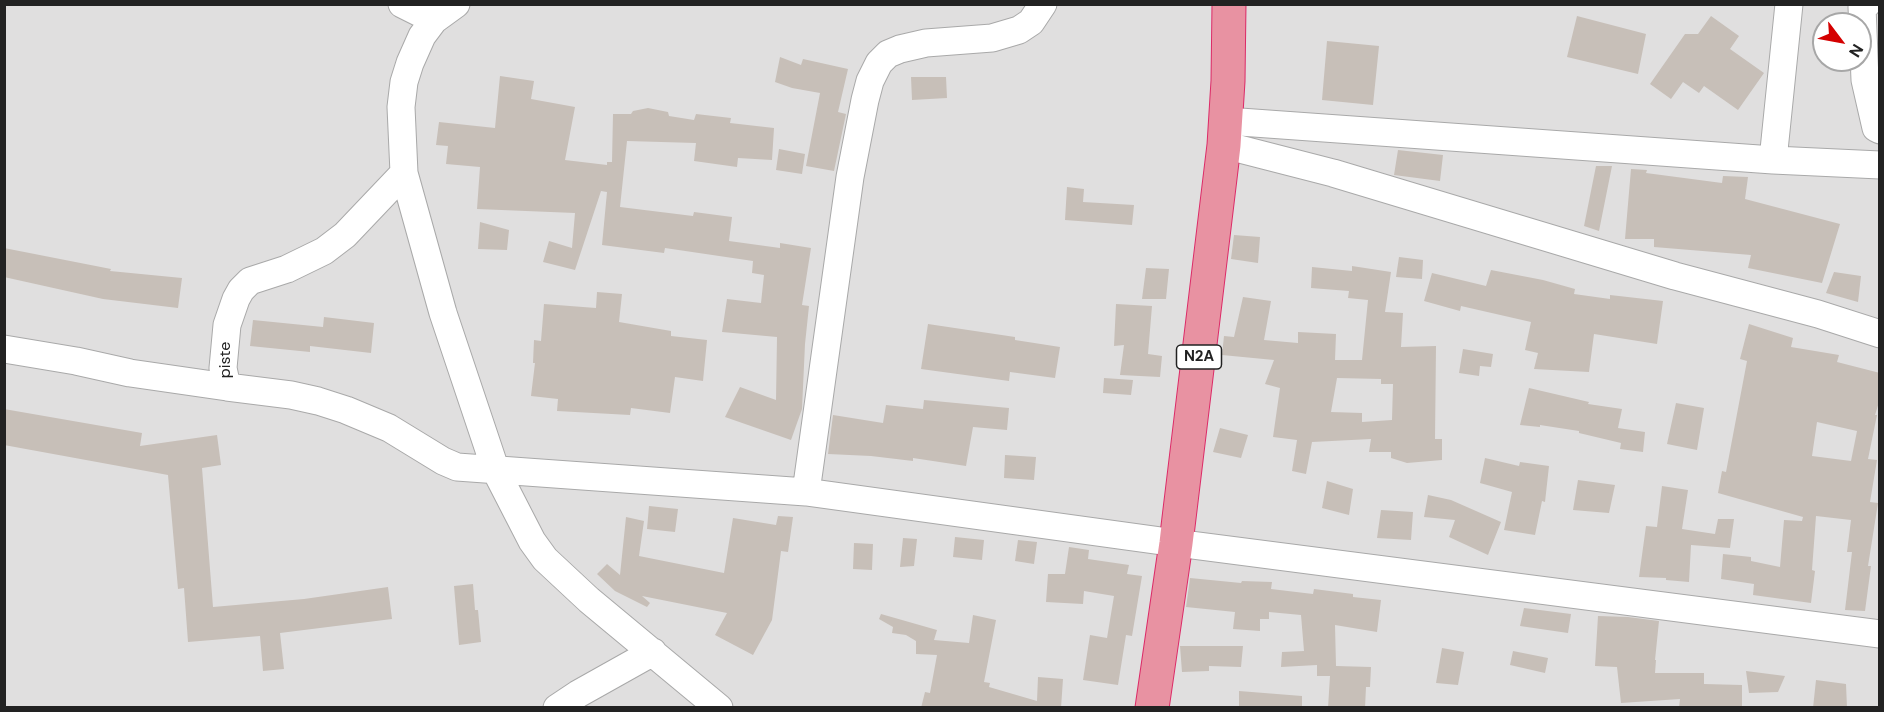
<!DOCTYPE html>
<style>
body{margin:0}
#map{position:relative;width:1884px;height:712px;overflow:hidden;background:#f2efe9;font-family:"DM Sans",sans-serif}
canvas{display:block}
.frame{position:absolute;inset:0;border:6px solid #222;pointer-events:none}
.north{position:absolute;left:1812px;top:12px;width:60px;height:60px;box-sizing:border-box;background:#fff;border:2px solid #a7a7a7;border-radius:50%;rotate:122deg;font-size:16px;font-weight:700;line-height:24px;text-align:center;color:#222}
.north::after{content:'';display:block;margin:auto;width:21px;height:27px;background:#d40000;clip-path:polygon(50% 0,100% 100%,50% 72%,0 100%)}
</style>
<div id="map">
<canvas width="1884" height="712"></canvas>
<div class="frame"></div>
<div class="north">N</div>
</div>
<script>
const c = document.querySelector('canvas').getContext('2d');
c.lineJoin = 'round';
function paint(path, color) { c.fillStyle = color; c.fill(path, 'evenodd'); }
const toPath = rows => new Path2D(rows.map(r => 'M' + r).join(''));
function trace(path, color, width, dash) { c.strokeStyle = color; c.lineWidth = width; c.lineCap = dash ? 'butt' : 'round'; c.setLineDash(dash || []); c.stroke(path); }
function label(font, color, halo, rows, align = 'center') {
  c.font = font + ' "DM Sans",sans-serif'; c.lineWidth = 4.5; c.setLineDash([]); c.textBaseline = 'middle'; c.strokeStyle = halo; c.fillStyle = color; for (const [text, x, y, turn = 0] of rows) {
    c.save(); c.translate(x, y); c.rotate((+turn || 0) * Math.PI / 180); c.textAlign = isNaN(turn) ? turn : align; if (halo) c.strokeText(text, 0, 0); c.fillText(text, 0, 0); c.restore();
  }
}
paint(toPath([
 [5,5,1879,5,1879,707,5,707],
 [1824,24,1860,24,1860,60,1824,60]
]), '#e0dfdf');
paint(toPath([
 [1577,16,1646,34,1638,74,1567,57],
 [1711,16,1739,36,1730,49,1764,73,1738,110,1704,86,1699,93,1683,82,1671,99,1650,84,1685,34,1698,34],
 [1327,41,1379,46,1373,105,1322,100],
 [780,57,801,65,803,59,848,69,838,112,846,114,834,171,806,166,820,93,792,88,775,82],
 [500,76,534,81,531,99,575,107,565,160,607,165,607,162,612,162,613,114,631,114,633,111,648,108,668,112,669,116,694,120,696,114,731,118,730,123,774,128,772,160,738,158,737,167,694,161,696,143,627,141,620,207,693,216,694,212,732,217,729,241,780,248,780,243,811,248,802,305,809,306,805,344,802,409,791,440,725,417,740,387,776,400,777,337,722,332,727,299,761,303,764,275,752,273,753,261,665,248,664,253,602,245,607,192,601,191,575,270,543,262,549,241,572,248,575,213,477,209,480,167,446,164,448,146,436,145,439,122,495,128],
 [911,77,946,77,947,98,912,100],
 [779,149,805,154,802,174,776,170],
 [1398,150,1443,155,1440,181,1394,175],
 [1596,166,1612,166,1599,231,1584,226],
 [1631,169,1647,170,1646,173,1722,183,1723,176,1748,177,1745,199,1840,224,1822,283,1748,268,1751,255,1654,247,1654,239,1625,239],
 [1067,187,1084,189,1083,202,1134,205,1132,225,1065,220],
 [480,222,509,230,507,250,478,249],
 [1234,235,1260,237,1258,263,1231,259],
 [4,248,111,269,110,271,182,278,178,308,103,299,4,277],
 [1399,257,1423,260,1422,279,1396,277],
 [1352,266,1391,272,1385,312,1403,313,1401,347,1436,346,1435,439,1442,439,1442,460,1407,463,1391,458,1391,452,1369,452,1371,439,1312,442,1306,474,1292,471,1297,440,1273,437,1280,388,1265,384,1274,360,1222,355,1224,336,1234,337,1243,297,1271,301,1264,340,1298,343,1298,332,1336,334,1335,360,1362,360,1368,300,1348,298,1349,291,1311,288,1312,267,1352,271],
 [1337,378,1381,379,1381,384,1393,384,1392,420,1362,422,1362,413,1331,412],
 [1146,268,1169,269,1166,299,1142,299],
 [1491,270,1543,280,1575,289,1574,294,1610,299,1610,295,1663,301,1657,344,1594,334,1589,372,1534,369,1538,353,1525,350,1531,322,1461,306,1460,311,1424,301,1432,273,1486,286],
 [1834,272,1861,276,1858,302,1826,293],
 [597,292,622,294,619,322,671,331,671,336,707,340,703,381,675,377,670,413,631,408,630,415,557,411,558,399,531,396,535,363,533,363,534,340,541,341,544,304,596,308],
 [1116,304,1152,306,1148,354,1162,356,1160,377,1120,375,1124,345,1114,346],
 [324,317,374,323,371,353,310,346,310,352,250,346,253,320,323,327],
 [928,324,1015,337,1015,340,1060,347,1055,378,1010,372,1009,381,921,369],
 [1749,324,1793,338,1791,347,1839,355,1837,362,1880,373,1880,399,1875,415,1877,415,1868,459,1877,460,1870,502,1878,503,1868,566,1871,566,1865,611,1845,610,1852,552,1847,552,1851,520,1816,516,1812,570,1815,571,1811,603,1753,595,1754,584,1721,579,1723,554,1751,557,1751,561,1780,567,1784,520,1802,521,1803,517,1718,493,1722,471,1726,472,1747,361,1740,359],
 [1817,422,1857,431,1851,461,1812,456],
 [1463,349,1493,354,1491,367,1480,366,1479,376,1459,373],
 [1104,378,1133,380,1131,395,1103,393],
 [1529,388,1589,402,1588,404,1622,409,1618,428,1645,432,1643,452,1620,449,1621,443,1579,433,1579,431,1540,425,1540,427,1520,425],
 [924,400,1009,408,1007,430,973,427,966,466,913,458,913,461,871,456,828,454,833,415,883,423,886,405,923,409],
 [1676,403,1704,408,1697,450,1667,444],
 [4,409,142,433,140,446,217,435,221,465,202,468,213,607,304,599,388,587,392,619,280,633,284,669,263,671,260,636,188,642,184,588,178,589,168,475,4,445],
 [1220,428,1248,435,1241,458,1213,452],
 [1005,455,1036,457,1034,480,1004,478],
 [1485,458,1519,466,1520,462,1549,466,1545,502,1542,501,1535,535,1504,530,1512,492,1480,483],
 [1578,480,1615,485,1609,513,1573,510],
 [1327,481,1353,489,1349,515,1322,508],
 [1662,486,1688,490,1682,529,1715,534,1718,519,1734,519,1730,548,1691,545,1689,582,1666,580,1666,578,1639,577,1646,526,1657,527],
 [1428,495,1451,500,1501,522,1488,555,1449,537,1455,520,1424,517],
 [649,506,678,509,675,532,647,529],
 [1381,510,1413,512,1411,540,1377,538],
 [778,516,793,517,788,552,781,551,772,620,753,655,715,635,727,613,642,596,650,603,647,607,615,591,597,574,607,564,620,575,626,517,644,521,639,556,724,573,733,518,776,525],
 [955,537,984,540,982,560,953,557],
 [903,538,917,539,914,566,900,567],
 [1018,540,1037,542,1034,564,1015,561],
 [854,543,873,544,872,570,853,569],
 [1069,547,1089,550,1088,559,1129,565,1127,574,1142,576,1132,636,1126,635,1118,685,1083,680,1090,635,1107,638,1114,596,1084,591,1083,604,1046,602,1048,574,1065,574],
 [1190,578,1241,583,1242,581,1272,582,1271,589,1313,594,1314,589,1353,594,1353,597,1381,600,1377,632,1335,625,1336,666,1371,667,1370,687,1366,687,1365,708,1328,708,1330,676,1317,676,1317,665,1281,667,1282,652,1304,651,1301,615,1269,612,1269,619,1260,619,1260,631,1233,629,1235,612,1186,607],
 [473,584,475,610,478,610,481,642,459,645,454,586],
 [1524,608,1571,614,1568,633,1520,626],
 [881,614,937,630,934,640,969,643,973,615,996,620,984,682,990,683,989,687,1037,701,1038,677,1063,679,1061,708,921,708,925,692,930,693,937,655,916,654,916,641,906,635,892,633,893,627,879,619],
 [1598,616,1628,617,1659,621,1655,660,1656,660,1655,673,1704,673,1704,684,1742,685,1742,708,1679,708,1680,699,1621,703,1617,667,1595,666],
 [1180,646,1243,646,1241,667,1209,666,1209,671,1182,672],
 [1442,648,1464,652,1458,685,1436,683],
 [1513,651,1548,658,1545,673,1510,665],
 [1746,671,1785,676,1778,692,1749,693],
 [1816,680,1846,684,1847,708,1813,708],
 [1239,691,1302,696,1302,708,1254,708,1239,706]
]), '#c7bfb8');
const minor = toPath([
 [402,4,434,20],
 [456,4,434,20,422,36,410,63,404,82,401,107,404,173,443,313,496,471,532,541,545,559,589,600,719,708],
 [1867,4,1862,7,1865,80,1876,128,1880,130],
 [1226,121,1773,160,1880,165],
 [1224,145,1333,173,1675,276,1818,314,1880,334],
 [1773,160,1789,4],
 [404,173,345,235,324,251,287,269,250,281,241,290,236,299,227,325,223,368,227,387,291,395,318,401,346,410,389,428,443,461,457,467,806,492,1176,543,1880,634],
 [4,349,76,361,130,373,227,387],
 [806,492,850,177,865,100,870,81,879,63,888,54,900,49,926,43,992,38,1019,30,1031,22,1043,4],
 [557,708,578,694,653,652]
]);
const highway = toPath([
 [1152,708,1176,543,1224,145,1228,81,1229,4]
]);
trace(minor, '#a9a9a9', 29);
trace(highway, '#dc2a67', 35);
trace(minor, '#fff', 27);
trace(highway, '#e892a2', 33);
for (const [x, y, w] of [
 [1199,357,45]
]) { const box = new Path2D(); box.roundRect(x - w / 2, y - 12, w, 24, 4.5); c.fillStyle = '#fff'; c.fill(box); trace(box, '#222', 1.5); }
label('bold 15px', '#222', null, [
 ["N2A",1199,357]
]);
label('16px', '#222', '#fff', [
 ["piste",226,360,-90]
]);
</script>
